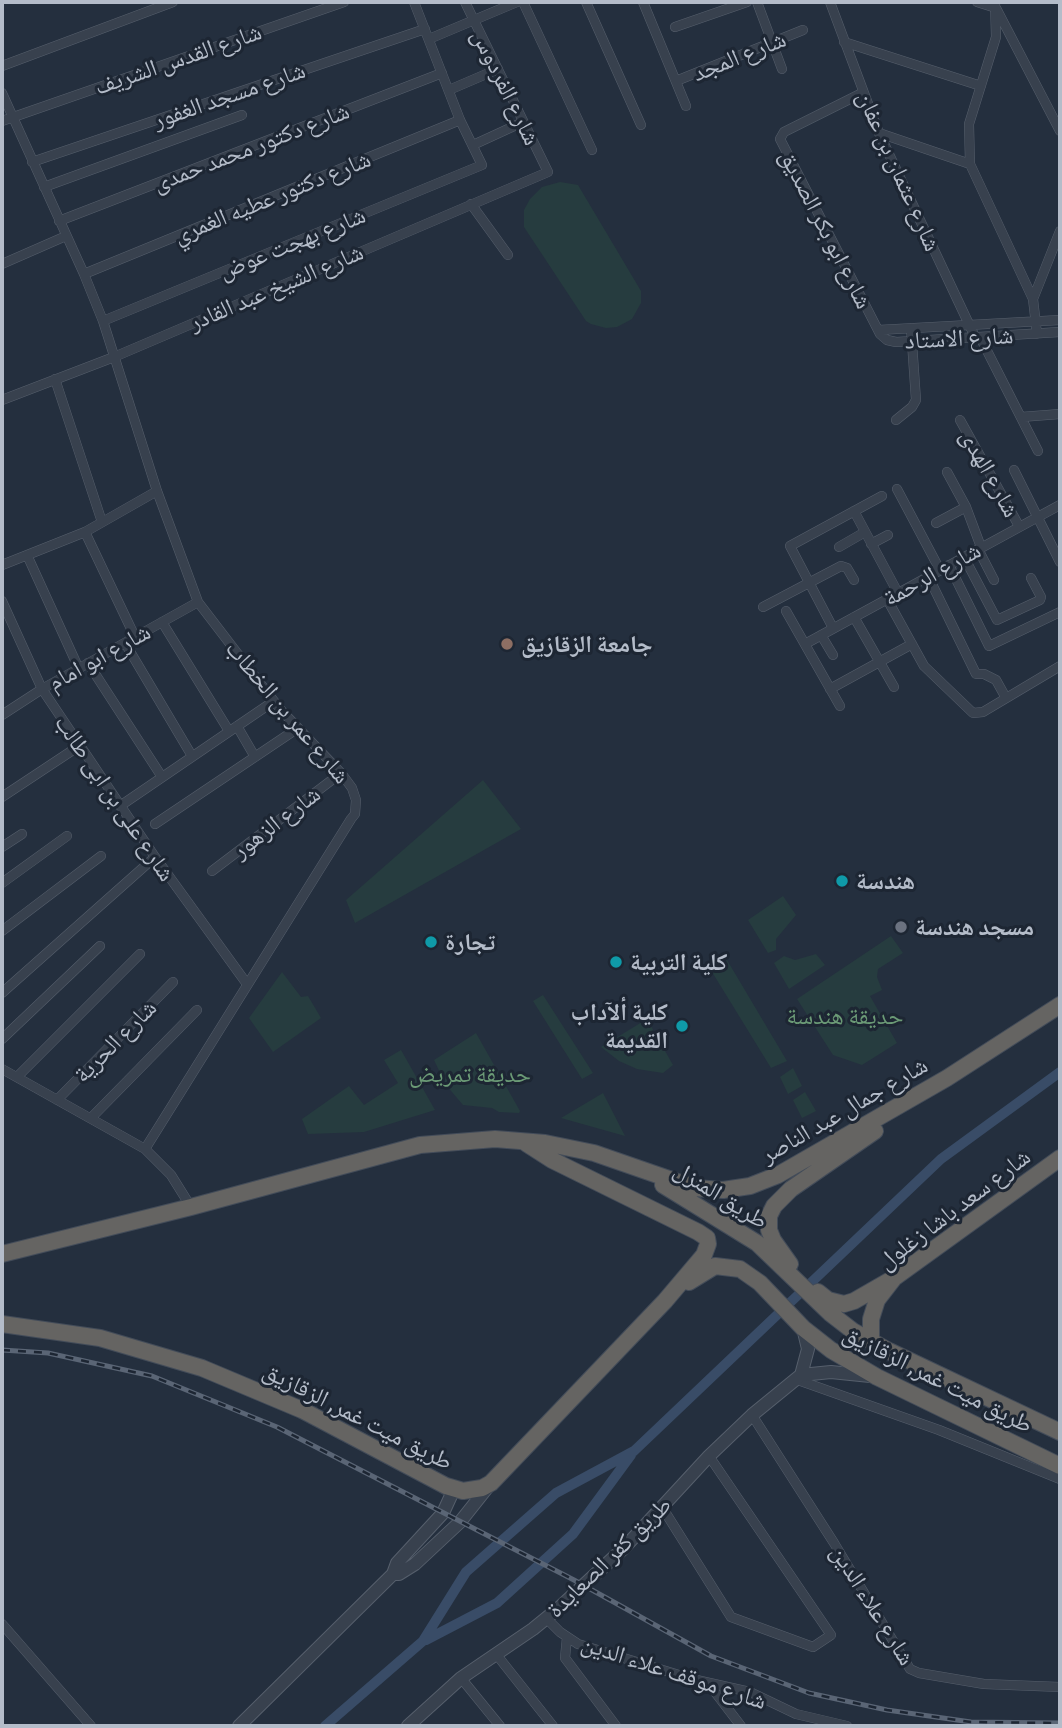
<!DOCTYPE html>
<meta charset="utf-8">
<style>
body{margin:0}
#map{position:relative;width:1062px;height:1728px;overflow:hidden;background:#242f3e;font-family:Commissioner,sans-serif}
canvas{display:block}
.frame{position:absolute;inset:0;border:4px solid #b4bcc9;pointer-events:none}
</style>
<div id="map">
<canvas width="1062" height="1728"></canvas>
<div class="frame"></div>
</div>
<script>
const c = document.querySelector('canvas').getContext('2d');
c.lineJoin = 'round';
function paint(path, color) { c.fillStyle = color; c.fill(path, 'evenodd'); }
const toPath = rows => new Path2D(rows.map(r => 'M' + r).join(''));
function trace(path, color, width, dash) { c.strokeStyle = color; c.lineWidth = width; c.lineCap = dash ? 'butt' : 'round'; c.setLineDash(dash || []); c.stroke(path); }
function label(font, color, halo, rows, align = 'center') {
  c.font = font + ' Commissioner,"Noto Naskh Arabic",sans-serif'; c.lineWidth = 6; c.setLineDash([]); c.textBaseline = 'middle'; c.strokeStyle = halo; c.fillStyle = color; for (const [text, x, y, turn = 0] of rows) {
    c.save(); c.translate(x, y); c.rotate((+turn || 0) * Math.PI / 180); c.textAlign = isNaN(turn) ? turn : align; if (halo) c.strokeText(text, 0, 0); c.fillText(text, 0, 0); c.restore();
  }
}
paint(toPath([
 [560,182,578,185,641,291,641,303,632,319,617,327,606,328,591,324,586,321,524,227,524,210,530,199,542,187],
 [483,780,521,829,355,923,346,900],
 [783,896,796,915,776,939,776,950,768,953,748,920],
 [891,936,903,953,878,969,877,977,882,990,870,996,897,1043,862,1065,833,1055,797,999],
 [816,954,825,965,789,989,774,963,784,956,795,960],
 [727,960,787,1061,771,1068,712,972],
 [282,972,301,997,308,996,321,1018,273,1052,249,1018],
 [543,995,593,1073,582,1079,533,1001],
 [647,1019,673,1065,663,1073,637,1069,619,1061,601,1047],
 [476,1033,520,1111,519,1113,499,1112,492,1108,463,1105,446,1085,434,1060],
 [401,1050,435,1110,364,1132,308,1134,302,1119,349,1086,364,1105,398,1083,384,1060],
 [793,1068,802,1086,788,1094,780,1077],
 [805,1092,816,1111,802,1118,793,1100],
 [603,1093,625,1136,561,1118]
]), '#263c3f');
trace(toPath([
 [426,1640,497,1603,573,1534,631,1455],
 [325,1726,423,1641,466,1572,556,1493,634,1451,941,1159,1060,1072]
]), '#394c67', 10);
const minor = toPath([
 [523,2,592,150],
 [586,2,641,125],
 [643,2,686,106],
 [757,2,782,69],
 [830,2,879,133,975,337],
 [977,2,996,8,1060,131],
 [995,2,996,37,969,124,970,164,1033,299,1037,334],
 [675,27,747,2],
 [429,39,517,2],
 [844,42,981,86],
 [2,66,173,2],
 [676,81,803,30],
 [449,90,498,69],
 [2,93,84,274,103,321,157,491,198,602,280,709,341,773,352,788,356,800,355,814,351,819,145,1149],
 [862,93,784,132,780,139,880,334,887,340,896,342,1060,332],
 [2,121,344,2],
 [879,133,970,164],
 [473,145,523,122],
 [32,162,425,29],
 [44,187,242,115],
 [471,204,508,255],
 [59,221,442,73],
 [2,264,66,236],
 [84,274,460,120],
 [1033,299,1060,231],
 [103,321,482,165,460,120,414,2],
 [878,330,1060,320],
 [980,337,1038,451],
 [55,379,102,522],
 [2,400,114,357,548,172,465,2],
 [1021,417,1060,414],
 [896,420,912,407,916,400,911,328],
 [960,420,1019,526],
 [1014,470,1060,562],
 [947,472,966,507,981,547],
 [897,489,940,570],
 [854,511,898,593],
 [936,523,966,507],
 [85,532,135,637],
 [871,544,888,535],
 [839,547,865,532],
 [978,549,994,580],
 [27,555,79,669],
 [964,557,997,620,1040,600,1041,597,1031,578],
 [2,565,85,532,157,491],
 [949,565,989,646,1060,612],
 [928,576,976,674,984,674,996,680,1006,698],
 [887,599,924,666,973,713,983,712,1060,666],
 [2,601,42,689,155,857,247,984],
 [763,607,841,566,847,568,854,580],
 [786,611,840,706],
 [854,617,894,687],
 [162,622,229,731],
 [833,628,790,546,882,496],
 [821,635,833,655],
 [125,643,192,756],
 [805,644,1060,505],
 [88,663,162,777],
 [830,689,912,644],
 [2,715,42,689,198,602],
 [237,726,255,757],
 [2,797,79,746],
 [120,806,274,701],
 [155,824,298,728],
 [2,847,22,834],
 [212,871,341,773],
 [2,883,67,836],
 [2,931,101,856],
 [2,993,155,857],
 [2,1039,100,946],
 [2,1069,145,1149,171,1175,191,1207],
 [17,1077,140,954],
 [57,1100,173,982],
 [91,1118,197,1010],
 [795,1379,939,1430,1060,1479],
 [752,1415,834,1543,910,1669,919,1673,984,1684,1060,1687],
 [662,1507,731,1617,813,1647,831,1635,709,1456],
 [547,1619,560,1632,578,1644,692,1679,750,1692,796,1714,847,1726],
 [2,1624,91,1726],
 [567,1637,565,1658,616,1726],
 [496,1654,553,1726],
 [461,1678,500,1726],
 [708,1683,741,1726]
]);
const tertiary = toPath([
 [801,1375,831,1372,870,1376],
 [393,1574,399,1574,415,1564,460,1522,491,1483],
 [239,1726,393,1574,397,1563,443,1513,454,1489],
 [408,1726,461,1678,533,1629,560,1607,625,1547,709,1456,752,1415,801,1375,808,1349,803,1328]
]);
const trunk = toPath([
 [663,1185,757,1243,831,1314,853,1331,889,1351,1060,1432],
 [2,1254,191,1207,420,1145,495,1139,545,1143,594,1153,695,1188,723,1190,750,1186,778,1175,947,1078,1060,1005],
 [790,1264,773,1240,769,1230,769,1216,774,1206,791,1189,875,1131],
 [689,1282,715,1266,740,1269,760,1283,803,1328,831,1350,877,1377,1060,1466],
 [818,1292,828,1300,844,1304,854,1301,894,1278],
 [2,1324,100,1338,202,1368,302,1410,446,1486,463,1491,482,1488,491,1483,665,1301,704,1255,708,1244,707,1238,698,1232,552,1160,524,1142],
 [871,1341,871,1319,877,1300,894,1278,1060,1158]
]);
trace(minor, '#565f6c', 10);
trace(tertiary, '#565f6c', 14);
trace(trunk, '#434c59', 18);
trace(minor, '#38414e', 9);
trace(tertiary, '#38414e', 12);
trace(trunk, '#656462', 16);
const rail = toPath([
 [2,1350,48,1353,152,1376,277,1427,574,1580,711,1656,809,1693,887,1710,971,1722,1060,1723]
]);
trace(rail, '#5a6575', 5);
trace(rail, '#1d2633', 2.5, [8]);
for (const [x, y, r, color] of [
 [507,644,7,"#8d6e63"],
 [842,881,7,"#0f9aa8"],
 [901,927,7,"#6b7280"],
 [431,942,7,"#0f9aa8"],
 [616,962,7,"#0f9aa8"],
 [682,1026,7,"#0f9aa8"]
]) { const dot = new Path2D(); dot.arc(x, y, r, 0, 2 * Math.PI); c.fillStyle = color; c.fill(dot); trace(dot, '#1d2633', 2.5); }
label('24px', '#b4bcc9', '#1d2633', [
 ["شارع المجد",739,56,-22],
 ["شارع القدس الشريف",178,59,-19],
 ["شارع الفردوس",506,87,64],
 ["شارع مسجد الغفور",229,95,-19],
 ["شارع دكتور محمد حمدى",251,147,-21],
 ["شارع عثمان بن عفان",899,171,66],
 ["شارع دكتور عطيه الغمري",272,197,-22],
 ["شارع ابو بكر الصديق",826,229,63],
 ["شارع بهجت عوض",292,243,-22],
 ["شارع الشيخ عبد القادر",276,287,-23],
 ["شارع الاستاد",959,338,-3],
 ["شارع الهدى",990,473,61],
 ["شارع الرحمة",932,574,-29],
 ["شارع ابو امام",99,657,-29],
 ["شارع عمر بن الخطاب",288,712,50],
 ["شارع على بن ابى طالب",115,798,56],
 ["شارع الزهور",276,822,-37],
 ["شارع الحرية",115,1041,-45],
 ["شارع جمال عبد الناصر",844,1110,-30],
 ["طريق المنزل",721,1195,32],
 ["شارع سعد باشا زغلول",954,1209,-37],
 ["طريق ميت غمر, الزقازيق",938,1379,27],
 ["طريق ميت غمر, الزقازيق",358,1416,27],
 ["طريق كفر الصعايدة",609,1557,-44],
 ["شارع علاء الدين",873,1605,58],
 ["شارع موقف علاء الدين",674,1672,18]
]);
label('bold 24px', '#b4bcc9', '#1d2633', [
 ["جامعة الزقازيق",521,644],
 ["هندسة",856,881],
 ["مسجد هندسة",915,927],
 ["تجارة",445,942],
 ["كلية التربية",630,962],
 ["كلية ألآداب",668,1012,"right"],
 ["القديمة",668,1040,"right"]
], 'left');
label('24px', '#6b9a76', '#1d2633', [
 ["حديقة هندسة",845,1016],
 ["حديقة تمريض",470,1074]
]);
</script>
